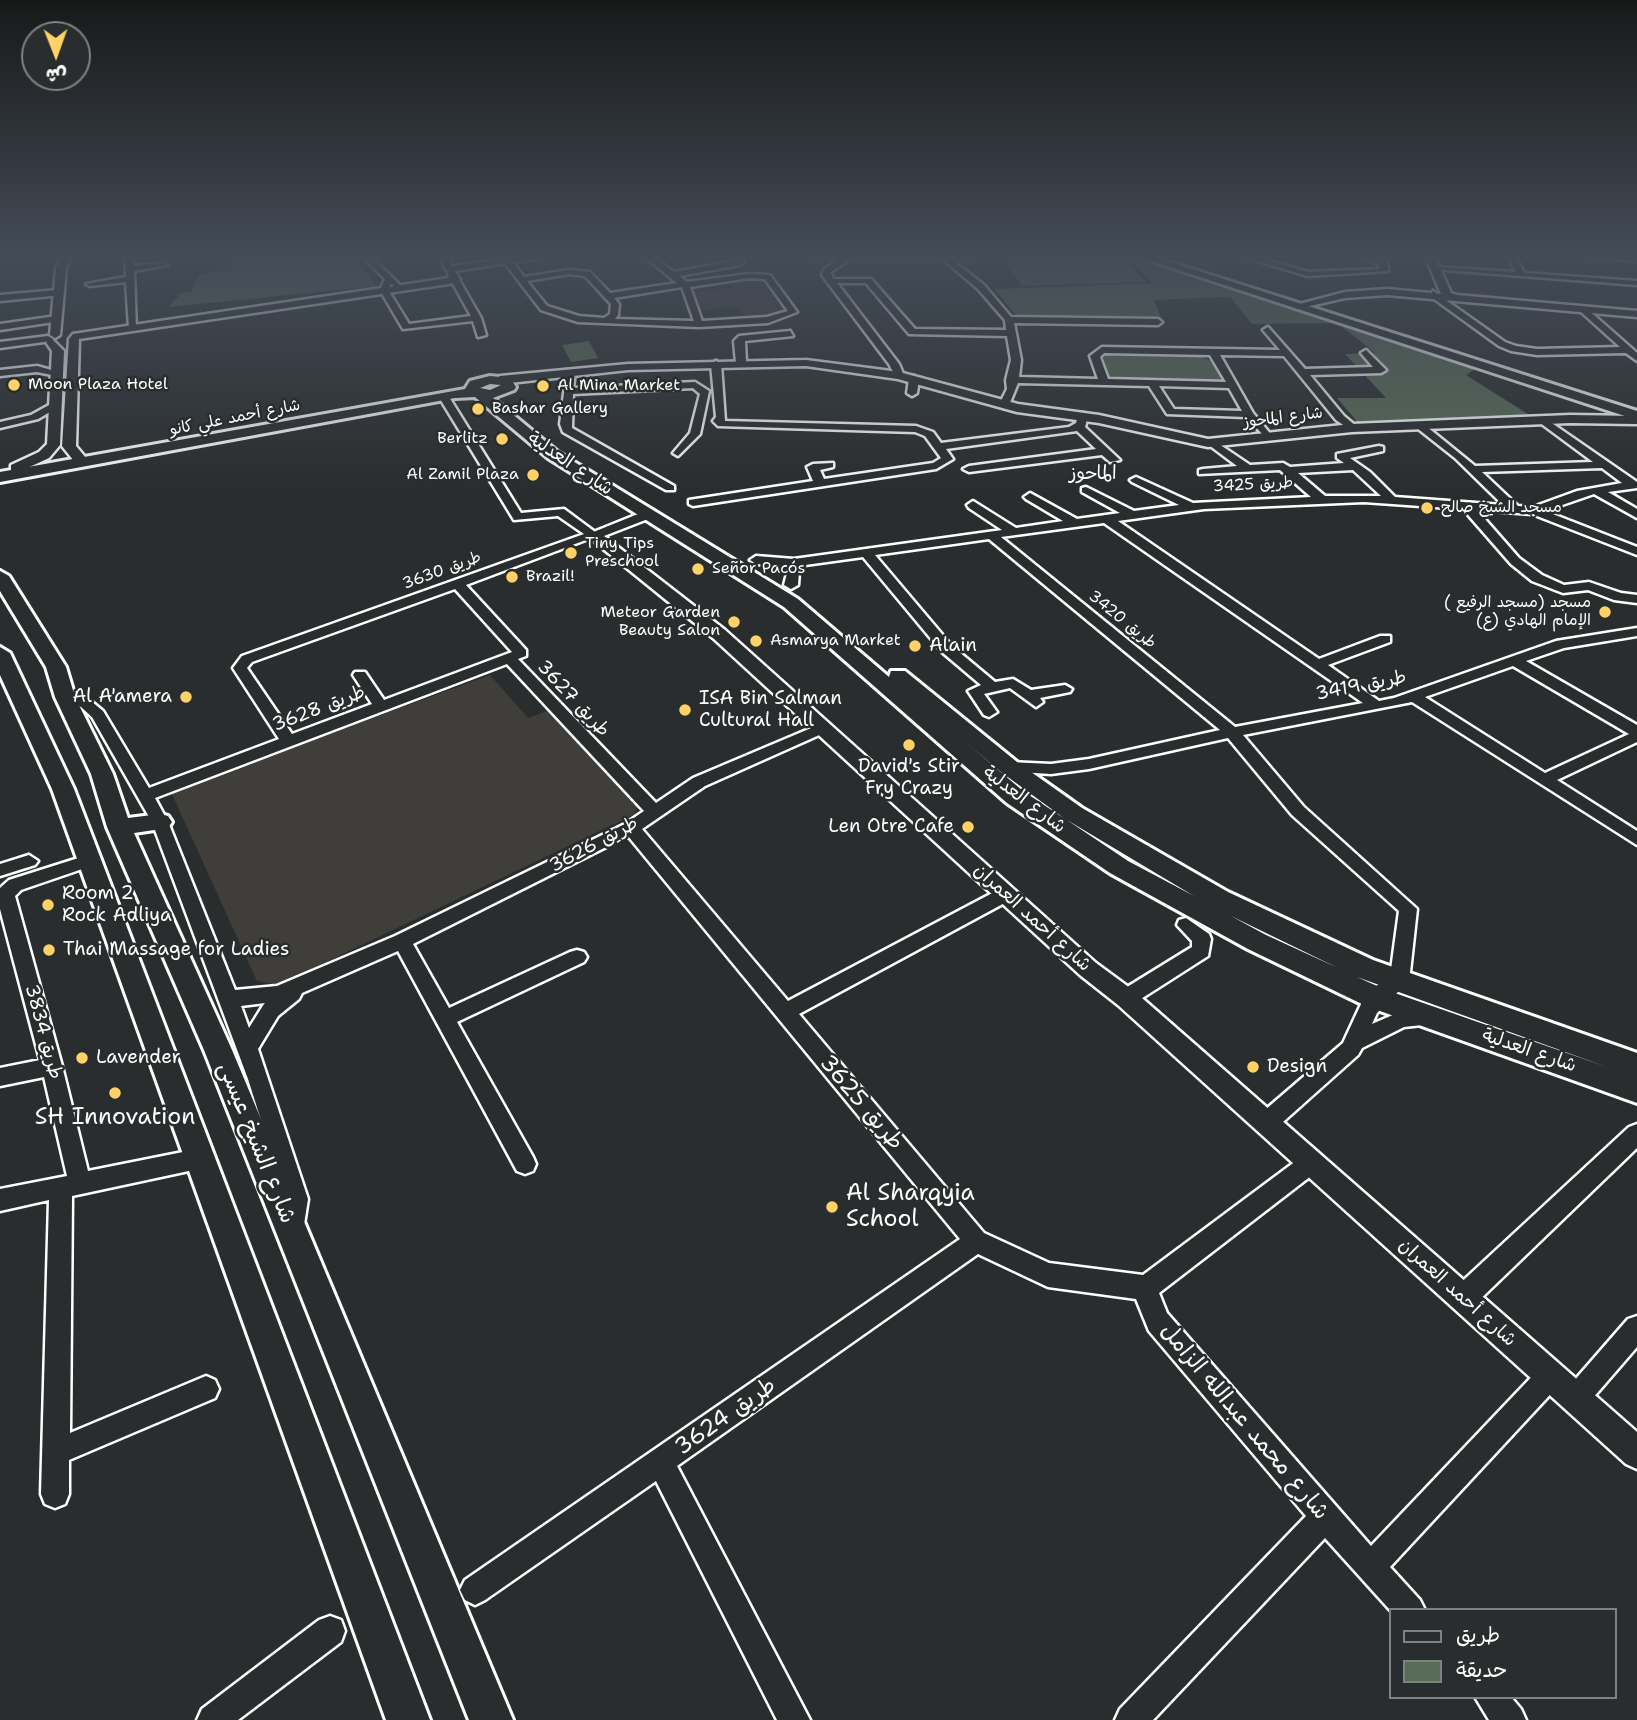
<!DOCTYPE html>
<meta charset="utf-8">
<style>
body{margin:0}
#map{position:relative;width:1637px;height:1720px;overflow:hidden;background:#2a2d2e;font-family:"Shantell Sans","Playpen Sans Arabic",sans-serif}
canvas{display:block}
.legend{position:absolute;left:1389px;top:1608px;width:228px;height:91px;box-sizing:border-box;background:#2a2d2e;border:2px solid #7f8182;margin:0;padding:9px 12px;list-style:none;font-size:21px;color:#fff}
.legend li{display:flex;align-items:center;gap:14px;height:35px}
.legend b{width:35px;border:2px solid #7f8182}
.north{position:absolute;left:21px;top:21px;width:70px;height:70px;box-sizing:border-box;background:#2a2d2e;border:2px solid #7f8182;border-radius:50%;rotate:179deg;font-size:19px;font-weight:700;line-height:28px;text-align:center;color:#fff}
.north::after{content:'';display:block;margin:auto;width:24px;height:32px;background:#ffd166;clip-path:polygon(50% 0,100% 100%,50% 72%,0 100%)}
</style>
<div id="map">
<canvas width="1637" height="1720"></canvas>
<ul class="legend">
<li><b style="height:9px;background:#2a2d2e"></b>طريق</li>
<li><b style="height:19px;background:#586b56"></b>حديقة</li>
</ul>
<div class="north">ش</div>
</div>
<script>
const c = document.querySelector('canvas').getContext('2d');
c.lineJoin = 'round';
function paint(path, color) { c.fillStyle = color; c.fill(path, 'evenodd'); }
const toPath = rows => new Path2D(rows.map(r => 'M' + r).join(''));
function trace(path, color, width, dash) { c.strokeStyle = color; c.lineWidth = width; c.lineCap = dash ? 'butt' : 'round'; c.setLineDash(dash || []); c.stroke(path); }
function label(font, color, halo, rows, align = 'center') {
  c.font = font + ' "Shantell Sans","Playpen Sans Arabic",sans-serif'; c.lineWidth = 5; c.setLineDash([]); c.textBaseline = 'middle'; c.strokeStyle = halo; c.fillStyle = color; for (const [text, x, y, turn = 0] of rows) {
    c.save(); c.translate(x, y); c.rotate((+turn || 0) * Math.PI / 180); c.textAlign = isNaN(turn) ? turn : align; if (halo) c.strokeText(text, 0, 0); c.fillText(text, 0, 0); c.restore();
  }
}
paint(toPath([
 [761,279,786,313,746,319,738,307,701,310,693,292,731,288,730,282],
 [490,675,528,718,550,710,639,803,635,814,278,985,257,981,171,792]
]), '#3f3e3a');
paint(toPath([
 [177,255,353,255,377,286,169,307,181,293,191,292,199,274,232,270,231,256,179,260],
 [1120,255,1146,282,1022,286,1003,258],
 [1126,255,1335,323,1252,324,1230,297,1154,300,1162,320,1018,317,994,289,1152,283],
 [1341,326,1475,369,1466,375,1531,416,1358,423,1337,398,1386,398,1345,354,1375,353],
 [589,341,598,358,571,362,562,345],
 [1102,353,1197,355,1214,362,1224,380,1114,379,1109,378]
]), '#586b56');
const minor = toPath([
 [97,255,138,255,133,257,134,266,163,263,167,265,134,271,136,330,129,328,126,282,90,286,86,284,126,277,125,257,97,255],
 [361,255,369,255,401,286,397,288,391,284,388,290,409,324,471,316,451,280,458,278,481,318,486,335,478,337,473,321,403,329,380,290,385,279,361,255],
 [441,255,449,255,452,271,445,269,441,255],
 [643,255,651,255,674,272,735,261,733,255,741,255,744,261,740,265,679,276,687,282,749,274,770,275,797,312,768,323,699,327,578,322,541,310,504,262,511,260,524,277,569,270,590,272,610,293,677,283,643,255],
 [569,274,585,276,611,304,610,314,604,318,579,316,547,306,527,281,569,274],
 [749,278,765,279,788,311,767,317,702,321,690,287,749,278],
 [682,287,694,321,615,319,618,315,619,304,614,298,682,287],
 [846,255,853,257,831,272,833,279,871,279,915,329,1006,330,1005,320,978,289,938,255,946,255,984,285,1011,317,1158,319,1162,322,1158,325,1014,323,1021,360,1019,377,1098,379,1090,356,1102,347,1280,350,1263,330,1268,327,1305,369,1373,367,1361,353,1366,350,1386,370,1381,373,1310,375,1344,416,1356,426,1357,428,1352,431,1336,420,1284,356,1220,355,1253,413,1273,437,1268,440,1246,417,1167,414,1149,386,1018,383,1009,405,1004,408,999,405,1007,389,1006,380,1011,360,1007,336,909,334,866,283,837,283,899,364,904,376,896,378,889,364,822,275,824,269,846,255],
 [1104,353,1210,355,1226,382,1108,379,1100,357,1104,353],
 [1159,386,1229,388,1242,411,1174,409,1159,386],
 [1237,255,1248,255,1308,272,1380,269,1377,263,1352,255,1364,255,1383,259,1388,265,1388,271,1308,276,1237,255],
 [1507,255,1515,255,1524,273,1637,281,1637,285,1432,269,1436,267,1516,272,1507,255],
 [1575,255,1637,257,1637,261,1579,257,1575,255],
 [58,290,61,295,0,301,0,295,58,290],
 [1433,291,1505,342,1516,346,1537,349,1620,347,1579,310,1586,308,1637,353,1637,361,1626,353,1537,355,1511,351,1499,346,1430,296,1433,291],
 [57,316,60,321,0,330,0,324,57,316],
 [790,331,793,336,745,341,746,363,741,366,736,363,734,341,739,336,790,331],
 [48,336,53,339,51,341,0,348,0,342,48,336],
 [716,361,721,364,725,421,916,426,933,432,941,443,1069,427,1076,423,1078,416,1083,413,1088,416,1085,427,1120,460,1110,462,1102,455,969,472,963,469,969,466,1096,449,1077,431,946,449,953,459,936,469,693,506,689,504,689,500,813,481,807,467,813,464,833,463,833,467,820,470,824,479,933,463,941,458,925,436,915,432,718,426,713,421,716,417,711,364,716,361],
 [37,366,62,373,57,376,37,372,0,376,0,370,37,366],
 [567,370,575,372,573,388,695,382,709,391,700,434,678,456,673,453,690,433,700,394,693,388,573,394,572,428,674,486,674,490,666,490,563,432,560,424,567,370],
 [914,376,919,379,917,393,912,396,907,393,909,379,914,376],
 [444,394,449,397,521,513,564,509,599,535,466,585,526,650,526,656,518,659,656,803,693,778,816,726,821,724,829,729,826,732,705,786,642,829,788,1001,1000,889,1012,889,1015,894,1012,899,799,1014,984,1233,1049,1263,1143,1275,1304,1155,1312,1152,1320,1155,1323,1162,1320,1169,1159,1293,1167,1313,1371,1546,1541,1367,1550,1363,1559,1367,1563,1376,1559,1385,1390,1567,1420,1600,1425,1610,1390,1610,1325,1538,1153,1720,1115,1720,1120,1709,1306,1516,1149,1331,1136,1299,1048,1287,978,1254,677,1466,810,1720,777,1720,656,1481,485,1600,475,1605,465,1600,460,1590,465,1580,960,1239,628,836,413,944,449,1008,570,952,577,950,584,952,587,957,584,962,457,1022,533,1157,536,1164,533,1171,525,1174,517,1171,398,951,302,993,299,999,278,1016,258,1049,308,1199,302,1237,294,1240,286,1237,282,1229,286,1199,248,1079,152,822,92,717,81,707,58,697,60,694,70,694,91,701,103,711,149,788,279,739,233,668,242,656,584,534,558,516,514,520,439,397,444,394],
 [455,589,512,652,384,700,365,672,355,672,353,675,372,704,292,734,247,668,252,662,455,589],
 [507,664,644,811,625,824,395,936,277,986,235,990,168,822,155,798,507,664],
 [265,1003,264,1004,249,1028,241,1006,265,1003],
 [51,404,60,406,38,419,0,428,0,422,31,415,51,404],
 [1543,417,1637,482,1637,488,1608,492,1637,509,1637,518,1594,494,1545,511,1637,547,1637,555,1532,514,1477,510,1519,558,1542,575,1564,585,1589,582,1621,593,1637,595,1637,603,1614,600,1588,590,1563,593,1532,581,1511,564,1463,509,1364,502,1204,509,1118,521,1319,659,1380,636,1390,636,1390,642,1328,665,1379,701,1394,698,1556,641,1637,628,1637,636,1564,648,1526,661,1637,725,1637,742,1557,780,1637,831,1637,845,1412,702,1243,735,1304,807,1417,909,1409,981,1377,1013,1372,1024,1402,1011,1424,1010,1431,1012,1434,1018,1431,1024,1404,1027,1362,1048,1358,1055,1274,1130,1266,1133,1258,1130,1255,1123,1258,1116,1343,1043,1362,1002,1376,986,1390,977,1399,911,1292,815,1228,738,1089,769,1051,774,1003,771,1001,767,1009,762,1051,764,1089,759,1220,730,989,539,875,555,952,646,995,682,1013,679,1031,690,1065,685,1072,689,1070,692,1040,698,1043,702,1036,707,1010,688,984,694,997,712,989,717,984,715,968,691,981,685,942,652,863,557,805,565,799,571,798,585,791,589,784,585,789,566,756,564,750,560,756,556,794,559,1002,530,969,508,967,505,973,501,1016,528,1063,521,1026,499,1024,497,1030,493,1077,519,1120,513,1082,492,1082,488,1086,487,1134,511,1179,505,1132,482,1130,480,1136,477,1193,503,1311,497,1280,470,1199,474,1199,470,1203,469,1237,466,1209,445,1209,441,1213,440,1250,465,1283,463,1290,467,1344,463,1337,458,1337,454,1379,446,1383,447,1383,451,1350,458,1370,472,1395,497,1503,505,1455,458,1412,424,1421,422,1475,466,1593,462,1539,422,1538,420,1543,417],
 [1602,468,1622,483,1577,491,1533,507,1518,506,1482,472,1602,468],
 [1353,470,1381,496,1325,496,1298,473,1353,470],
 [1104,523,1363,703,1235,727,1001,537,1104,523],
 [1513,666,1629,734,1545,773,1425,697,1513,666],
 [29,855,38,861,35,865,0,876,0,864,29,855],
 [88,855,94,857,97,861,94,865,21,890,15,896,62,1066,88,1171,198,1149,206,1152,209,1159,206,1166,198,1169,72,1196,70,1433,206,1376,215,1380,219,1389,215,1398,69,1460,69,1494,65,1504,55,1508,45,1504,41,1494,49,1200,0,1211,0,1189,67,1176,44,1077,0,1086,0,1068,40,1060,0,909,0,888,9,880,88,855],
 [1186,918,1209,934,1211,939,1208,956,1133,1004,1126,1006,1119,1004,1116,998,1119,992,1192,947,1192,941,1177,925,1179,920,1186,918],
 [1637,1124,1637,1148,1472,1307,1463,1310,1454,1307,1451,1298,1454,1289,1629,1127,1637,1124],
 [1637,1316,1637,1347,1585,1407,1576,1411,1567,1407,1563,1398,1567,1389,1628,1319,1637,1316],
 [330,1616,341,1620,345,1631,341,1642,238,1720,197,1720,202,1709,319,1620,330,1616],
 [1475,1697,1511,1697,1521,1709,1526,1720,1489,1720,1475,1697]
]);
const tertiary = toPath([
 [62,255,71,255,66,268,60,335,55,338,50,335,56,268,62,255],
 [539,255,562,255,455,271,460,280,455,283,79,339,76,446,86,458,74,461,62,446,69,339,73,334,449,278,446,267,539,255],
 [806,255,979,255,974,258,811,258,806,255],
 [1425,255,1434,255,1451,293,1457,295,1637,311,1637,317,1387,295,1345,298,1297,309,1292,306,1345,292,1387,289,1441,294,1425,255],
 [52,339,64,351,60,445,49,458,21,471,11,471,11,465,39,452,47,444,52,351,46,342,52,339],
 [806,360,899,372,1018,404,1099,415,1208,439,1352,424,1570,415,1637,416,1637,424,1570,423,1352,432,1208,447,1099,423,1017,412,898,379,806,366,628,370,500,384,494,380,500,376,628,364,806,360],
 [648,510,653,511,653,517,604,536,725,630,1096,963,1134,991,1637,1432,1637,1469,1626,1464,1118,1005,1080,975,713,638,586,535,648,510]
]);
const secondary = toPath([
 [1133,255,1148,255,1637,411,1637,420,1133,255],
 [490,376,510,378,516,387,514,390,493,398,558,452,798,599,889,677,891,671,905,671,1017,762,1082,808,1228,892,1373,960,1637,1053,1637,1103,1366,1006,1248,949,1110,873,1007,803,784,607,548,458,475,397,455,398,0,482,0,472,465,389,470,381,490,376],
 [490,384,501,385,490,390,480,388,490,384],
 [963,740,1001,772,1065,819,1023,791,963,740],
 [1067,820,1194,896,1128,861,1067,820],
 [1231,916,1338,968,1266,935,1231,916],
 [1357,977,1607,1067,1386,990,1357,977],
 [0,571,9,576,66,667,75,697,113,774,128,818,160,814,168,816,172,822,168,828,134,833,232,1050,513,1720,469,1720,204,1050,107,827,91,774,55,697,46,667,0,591,0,571],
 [0,647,10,653,74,789,430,1720,386,1720,52,789,0,675,0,647]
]);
trace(minor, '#fff', 5);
trace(tertiary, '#fff', 5);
trace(secondary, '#fff', 6);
paint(minor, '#2a2d2e');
paint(tertiary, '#2a2d2e');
paint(secondary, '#2a2d2e');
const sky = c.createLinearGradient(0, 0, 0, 495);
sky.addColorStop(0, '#171919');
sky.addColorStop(0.52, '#444c57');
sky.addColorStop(1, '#444c5700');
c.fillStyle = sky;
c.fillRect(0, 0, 1637, 495);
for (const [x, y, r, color] of [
 [14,385,7,"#ffd166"],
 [543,386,7,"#ffd166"],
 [478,409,7,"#ffd166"],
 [502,439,7,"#ffd166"],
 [533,475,7,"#ffd166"],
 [1427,508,7,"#ffd166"],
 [571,553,7,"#ffd166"],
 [698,569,7,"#ffd166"],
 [512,577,7,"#ffd166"],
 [1605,612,7,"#ffd166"],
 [734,622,7,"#ffd166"],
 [756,641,7,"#ffd166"],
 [915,646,7,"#ffd166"],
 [186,697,7,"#ffd166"],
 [685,710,7,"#ffd166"],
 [909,745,7,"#ffd166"],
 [968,827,7,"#ffd166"],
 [48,905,7,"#ffd166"],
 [49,950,7,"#ffd166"],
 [82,1058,7,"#ffd166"],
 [1253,1067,7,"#ffd166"],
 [115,1093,7,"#ffd166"],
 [832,1207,7,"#ffd166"]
]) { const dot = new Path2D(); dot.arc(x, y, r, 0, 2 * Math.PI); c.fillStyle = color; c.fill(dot); trace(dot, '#2a2d2e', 2.5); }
label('16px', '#fff', '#2a2d2e', [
 ["Moon Plaza Hotel",28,385],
 ["Al Mina Market",557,386],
 ["Bashar Gallery",492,409],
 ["Berlitz",488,439,"right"],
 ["Al Zamil Plaza",519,475,"right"],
 ["مسجد الشيخ صالح",1441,508],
 ["Tiny Tips",585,544],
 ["Preschool",585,562],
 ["Señor Pacós",712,569],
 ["Brazil!",526,577],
 ["( مسجد الرفيع) مسجد",1591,603,"right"],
 ["الإمام الهادي (ع)",1591,621,"right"],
 ["Meteor Garden",720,613,"right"],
 ["Beauty Salon",720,631,"right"],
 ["Asmarya Market",770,641]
], 'left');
label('16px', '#fff', '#2a2d2e', [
 ["شارع أحمد علي كانو",235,418,-11],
 ["شارع الماحوز",1283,418,-7],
 ["طريق 3425",1253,485,-3],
 ["طريق 3630",442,571,-20],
 ["طريق 3420",1122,620,39]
]);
label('19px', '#fff', '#2a2d2e', [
 ["شارع العدلية",570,464,34],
 ["طريق 3419",1361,686,-11],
 ["طريق 3627",573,699,47],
 ["طريق 3628",319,709,-21],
 ["شارع العدلية",1024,800,37],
 ["طريق 3626",594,845,-28],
 ["شارع أحمد العمران",1032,918,42],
 ["طريق 3834",43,1032,75],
 ["شارع العدلية",1529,1051,19],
 ["شارع أحمد العمران",1457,1293,42]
]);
label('19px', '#fff', '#2a2d2e', [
 ["الماحوز",1093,474]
]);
label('19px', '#fff', '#2a2d2e', [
 ["Alain",929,646],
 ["Al A'amera",172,697,"right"],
 ["ISA Bin Salman",699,699],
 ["Cultural Hall",699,721],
 ["David's Stir",909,767,"center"],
 ["Fry Crazy",909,789,"center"],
 ["Len Otre Cafe",954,827,"right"],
 ["Room 2",62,894],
 ["Rock Adliya",62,916],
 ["Thai Massage for Ladies",63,950],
 ["Lavender",96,1058],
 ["Design",1267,1067]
], 'left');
label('23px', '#fff', '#2a2d2e', [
 ["طريق 3625",861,1103,50],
 ["شارع الشيخ عيسى",256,1143,68],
 ["طريق 3624",726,1417,-35],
 ["شارع محمد عبدالله الزامل",1244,1422,50]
]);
label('23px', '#fff', '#2a2d2e', [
 ["SH Innovation",115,1118],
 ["Al Sharqyia",846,1194,"left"],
 ["School",846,1220,"left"]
]);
</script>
